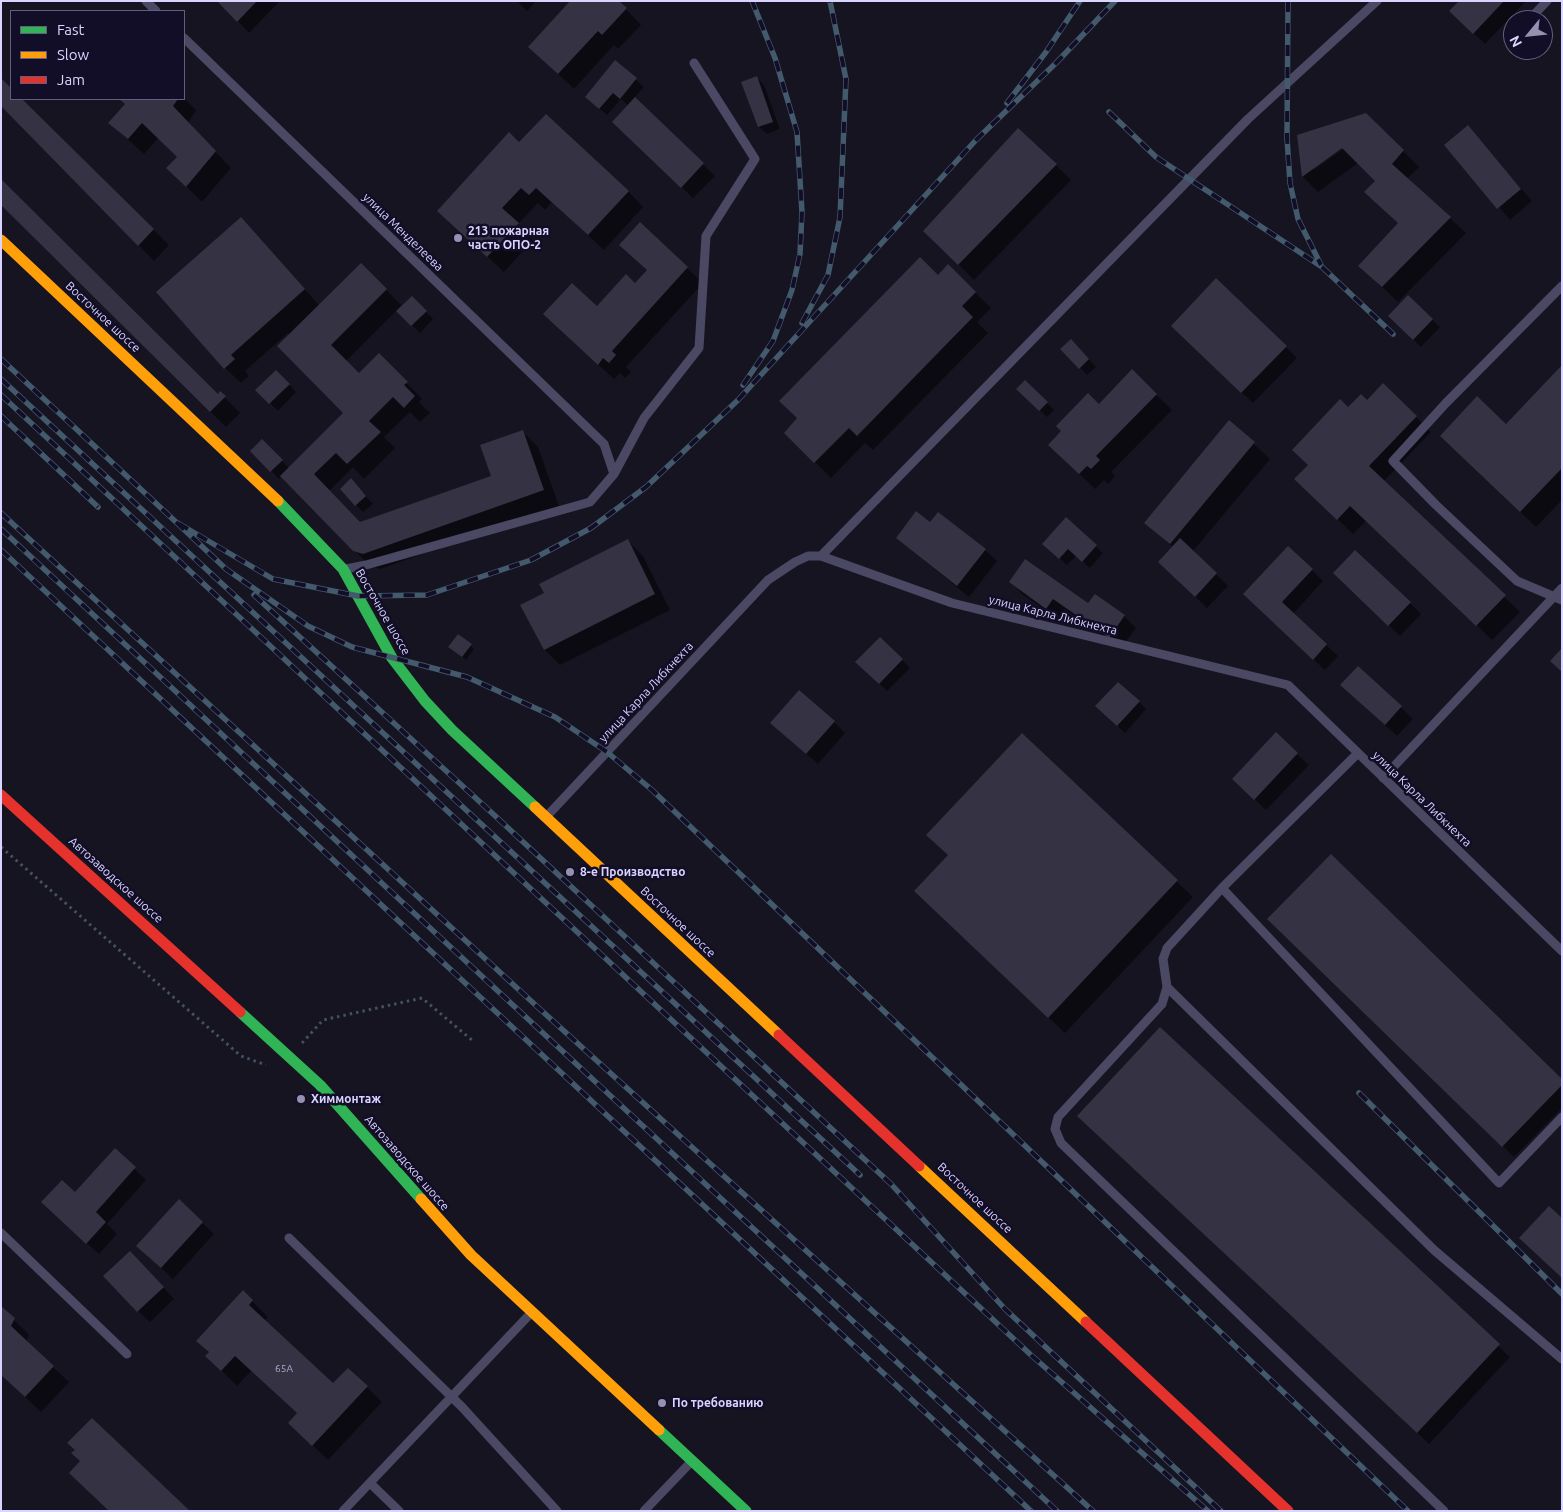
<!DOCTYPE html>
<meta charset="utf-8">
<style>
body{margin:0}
#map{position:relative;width:1563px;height:1512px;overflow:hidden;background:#161421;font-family:Ubuntu,sans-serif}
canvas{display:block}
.frame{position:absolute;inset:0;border:2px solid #dad5ff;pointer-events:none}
.legend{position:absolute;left:10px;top:10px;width:175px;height:90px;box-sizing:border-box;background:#130e27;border:1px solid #635e7d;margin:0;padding:6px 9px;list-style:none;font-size:15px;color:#dad5ff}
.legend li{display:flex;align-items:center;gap:10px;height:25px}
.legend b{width:25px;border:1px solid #635e7d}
.north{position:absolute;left:1503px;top:10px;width:50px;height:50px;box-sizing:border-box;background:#130e27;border:1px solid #635e7d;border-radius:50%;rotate:242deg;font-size:14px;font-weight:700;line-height:20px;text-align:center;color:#dad5ff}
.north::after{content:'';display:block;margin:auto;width:18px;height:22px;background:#9591b1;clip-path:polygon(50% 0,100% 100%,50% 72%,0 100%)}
</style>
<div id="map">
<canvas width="1563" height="1512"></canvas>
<div class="frame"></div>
<ul class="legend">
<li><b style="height:6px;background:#30b455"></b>Fast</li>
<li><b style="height:6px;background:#ff9f0a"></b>Slow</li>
<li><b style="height:6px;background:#e5322d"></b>Jam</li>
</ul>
<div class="north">N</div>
</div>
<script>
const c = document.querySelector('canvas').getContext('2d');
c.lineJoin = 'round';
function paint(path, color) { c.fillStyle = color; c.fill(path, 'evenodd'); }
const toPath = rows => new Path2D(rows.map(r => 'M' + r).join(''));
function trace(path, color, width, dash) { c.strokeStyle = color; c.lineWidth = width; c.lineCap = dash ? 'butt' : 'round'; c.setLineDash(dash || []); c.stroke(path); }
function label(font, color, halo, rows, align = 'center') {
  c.font = font + ' Ubuntu,sans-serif'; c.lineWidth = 5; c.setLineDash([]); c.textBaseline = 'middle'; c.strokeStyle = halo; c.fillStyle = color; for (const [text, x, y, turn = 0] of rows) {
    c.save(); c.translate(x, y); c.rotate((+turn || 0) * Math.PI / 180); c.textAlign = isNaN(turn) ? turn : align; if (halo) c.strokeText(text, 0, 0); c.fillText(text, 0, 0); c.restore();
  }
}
paint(toPath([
 [219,1,280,1,249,33],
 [517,1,536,1,527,11],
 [1461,1,1526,1,1485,44,1451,11],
 [626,9,641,25,618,49,614,45,574,89,530,47],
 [616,62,644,87,634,98,715,176,693,198,625,133,629,106,621,99,607,115,594,104],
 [756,77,764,85,780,129,767,134,759,127],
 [1,80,11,90,11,99,20,99,169,245,154,261,1,105],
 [184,98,196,110,188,123,231,168,202,202,168,168,178,158,158,138,144,154,110,123,126,104,121,99],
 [1366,114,1419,167,1407,179,1466,233,1398,302,1360,266,1399,224,1376,181,1358,163,1318,192,1303,177,1298,136],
 [1346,144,1347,146,1314,170,1314,167],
 [1467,126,1532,201,1510,220,1445,145],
 [520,144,628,191,643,207,604,250,552,202,545,210,538,203,518,224,533,240,504,272,454,226],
 [1056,165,1071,180,974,280,925,231],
 [1,204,218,396,220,393,240,413,226,427],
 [241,218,319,305,361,264,403,307,412,298,433,319,420,333,397,310,346,361,359,375,379,355,422,399,419,402,430,413,420,422,410,412,384,437,395,448,364,479,353,467,329,491,360,523,493,476,523,432,538,447,559,506,380,569,370,566,281,476,279,479,252,451,262,440,289,468,345,413,288,333,245,371,249,376,241,383,225,368],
 [640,224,703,283,626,367,631,372,625,378,620,373,614,379,560,330,635,284,648,271],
 [948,266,991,308,977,322,988,333,873,450,865,443,831,478,785,432],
 [1408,296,1440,327,1421,347,1390,316],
 [1184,338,1286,347,1297,358,1253,403],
 [1071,341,1096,367,1087,375,1062,349],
 [1562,367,1562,500,1536,527,1457,451,1506,426],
 [276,371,296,392,278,411,257,390],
 [1132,371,1172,410,1111,472,1115,476,1108,484,1104,480,1095,489,1050,445,1099,405],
 [1025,381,1054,410,1047,417,1018,389],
 [1367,402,1416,417,1431,432,1384,481,1520,612,1492,640,1367,520,1353,534,1312,495,1309,466,1348,409],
 [1230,422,1270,459,1193,551,1228,586,1207,608,1171,573,1173,547,1146,523],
 [358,488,373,504,363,512,356,505],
 [1066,519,1103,553,1090,568,1076,556,1067,565,1051,551],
 [897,538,985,550,997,561,969,597],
 [628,541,643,556,670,610,560,665,545,650,546,593],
 [1312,570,1323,581,1293,614,1338,656,1325,670,1256,606],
 [1011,582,1088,605,1095,596,1124,616,1136,628,1121,648,1065,609,1058,619,1022,594],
 [1346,585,1410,603,1421,614,1400,636],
 [459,635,474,649,466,660,453,650],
 [880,638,910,668,887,691,857,661],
 [1358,667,1413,719,1397,736,1353,696],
 [1139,702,1146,709,1125,733,1105,714],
 [834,722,845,733,818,764,783,734],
 [1022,735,1193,897,1065,1033,931,907,949,856],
 [1297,754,1309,765,1266,810,1245,790],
 [1269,919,1562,1081,1562,1108,1514,1157],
 [1160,1029,1510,1357,1429,1444,1090,1127],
 [115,1150,146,1180,107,1224,117,1234,99,1254,54,1214,76,1194],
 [179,1201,214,1234,173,1279,149,1257],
 [142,1264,174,1299,150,1322,138,1311],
 [243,1292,268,1317,264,1321,333,1385,367,1387,382,1402,328,1460,305,1438,298,1414,252,1370,237,1386,207,1356],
 [1,1307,29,1335,26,1342,69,1382,41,1412,1,1374]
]), '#0007');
paint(toPath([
 [217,1,257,1,237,22],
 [570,1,619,1,627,8,602,35,598,31,558,74,528,47],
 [1459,1,1504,1,1473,34,1449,11],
 [615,60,637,78,620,99,613,93,599,109,585,97],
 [757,76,773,122,758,127,741,82],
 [1,78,11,88,11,99,22,99,154,229,138,246,1,106],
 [635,97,704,163,681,188,612,122],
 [119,99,178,99,173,106,216,151,186,187,166,168,177,157,142,123,128,139,108,123,125,104],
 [1366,113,1404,150,1392,164,1451,217,1382,287,1358,266,1398,223,1364,192,1375,181,1342,148,1302,177,1297,135],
 [546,114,629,191,588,235,536,188,529,195,521,188,502,208,519,223,487,257,437,211,509,132,519,142],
 [1468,125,1521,189,1497,209,1444,145],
 [1018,128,1057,164,958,265,923,231],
 [1,179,218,394,220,391,226,396,210,412,1,205],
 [241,217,305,289,231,355,235,359,224,369,156,292],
 [640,222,688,267,612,351,616,355,609,363,603,358,598,365,543,314,572,283,597,306,626,274,635,283,647,270,619,245],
 [920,257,938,275,948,264,976,292,962,306,973,317,857,436,849,428,814,463,784,433,797,418,779,401],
 [361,263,387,289,331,345,359,373,379,353,408,382,404,385,415,396,404,408,393,397,369,421,381,432,347,464,336,453,314,474,360,522,491,476,480,445,523,430,544,490,363,554,353,551,280,476,343,413,277,346],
 [1216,278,1287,346,1241,393,1171,326],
 [1408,295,1433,319,1413,340,1388,316],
 [412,296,427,311,411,326,396,311],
 [1071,339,1089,359,1079,369,1060,349],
 [1562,365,1562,468,1520,512,1440,436,1477,396,1506,424],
 [1132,369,1157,394,1096,456,1100,460,1091,469,1087,466,1079,474,1048,445,1061,431,1056,426,1088,393,1099,404],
 [276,370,290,384,269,404,255,390],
 [1025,380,1048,402,1039,411,1016,389],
 [1383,383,1417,416,1369,466,1506,595,1476,626,1350,506,1337,520,1294,479,1308,465,1292,450,1340,399,1348,407,1361,394,1367,400],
 [1229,420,1255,442,1170,544,1144,523],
 [262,439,283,460,270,472,250,451],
 [351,478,366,496,355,506,340,489],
 [916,511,930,522,938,512,986,549,957,586,896,538],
 [1066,517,1097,545,1082,562,1068,549,1059,559,1042,544],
 [1180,538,1217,573,1195,597,1158,562],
 [628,539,655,594,544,650,520,605,544,593,539,584],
 [1288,546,1313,569,1282,602,1327,644,1313,660,1243,594],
 [1355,550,1411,602,1388,626,1333,573],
 [1025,559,1088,603,1095,594,1125,615,1109,638,1053,599,1046,609,1009,582],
 [458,634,472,644,462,657,448,647],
 [880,637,903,659,879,684,855,662],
 [1562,648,1562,672,1550,661],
 [1358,666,1402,706,1385,725,1340,685],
 [1118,682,1140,701,1117,726,1095,706],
 [799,690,835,721,806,754,770,723],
 [1276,732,1298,753,1254,800,1232,779],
 [1022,733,1178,880,1048,1018,914,891,948,855,926,835],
 [1331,854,1562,1079,1562,1085,1502,1147,1267,919],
 [1160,1027,1500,1344,1417,1433,1077,1116],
 [115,1148,136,1167,96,1212,106,1222,86,1244,41,1202,62,1180,75,1192],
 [179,1199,203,1222,161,1268,136,1246],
 [1549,1206,1562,1218,1562,1278,1519,1238],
 [130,1251,164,1287,137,1312,103,1276],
 [243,1290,253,1300,249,1305,333,1383,348,1368,368,1386,312,1446,288,1423,297,1413,235,1356,221,1371,205,1356,209,1352,196,1341],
 [1,1306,15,1318,11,1326,54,1366,25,1397,1,1375],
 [92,1418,190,1511,109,1511,69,1473,80,1461,71,1453,75,1450,67,1443]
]), '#343243');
trace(toPath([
 [1,847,241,1056,266,1065],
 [302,1043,323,1020,422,998,473,1041]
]), '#445162', 3, [2.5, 4]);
trace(toPath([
 [146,1,156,11],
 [1529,20,1547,1],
 [184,38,604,444,614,474,590,502,366,565,346,569],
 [1562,286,1446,403,1393,461,1436,505,1517,581,1562,600],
 [614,474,644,418,699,348,706,236,755,159,694,63],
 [821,556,1248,119,1377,1],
 [1357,754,1222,888,1167,948,1163,959,1167,987,1162,1004,1058,1117,1055,1129,1061,1143,1444,1511],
 [1383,778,1562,588],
 [547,816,768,580,795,562,808,556,821,556,952,603,1288,685,1562,951],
 [1222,888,1499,1183,1562,1117],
 [1167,987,1434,1250,1562,1359],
 [1,1233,127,1354],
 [289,1238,462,1407,557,1511],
 [370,1483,399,1511],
 [343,1511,532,1312],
 [644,1511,691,1462]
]), '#4a4862', 9);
trace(toPath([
 [278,501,343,569,392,658,425,701,452,730,535,807],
 [240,1012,320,1085,421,1199],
 [659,1430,746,1511]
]), '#30b455', 11);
trace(toPath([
 [1,240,278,501],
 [535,807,779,1035],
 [919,1166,1086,1322],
 [421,1199,471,1255,659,1430]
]), '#ff9f0a', 11);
trace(toPath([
 [1,795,240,1012],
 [779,1035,919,1166],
 [1086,1322,1288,1511]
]), '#e5322d', 11);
const rail = toPath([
 [1288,1,1287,138,1290,183,1298,219,1321,265],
 [1007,103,1046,52,1080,1],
 [1109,112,1156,157,1322,267,1393,334],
 [802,323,828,275,840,217,846,79,830,1],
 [1,359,176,522,273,579,358,596,427,595,531,560,591,528,646,487,738,400,976,140,1056,63,1115,1],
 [1,379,860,1175],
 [743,385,773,341,792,290,800,254,802,212,797,132,775,58,752,1],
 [1,395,1031,1355,1208,1511],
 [1,416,98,507],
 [1,513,542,1011,1093,1511],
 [176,522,226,569,308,626,352,647,467,677,555,717,607,752,652,790,1408,1511],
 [1,529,1057,1511],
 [1,550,1031,1511],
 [254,595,492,813,891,1184,1005,1309,1221,1511],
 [1359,1093,1562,1294]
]);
trace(rail, '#43596c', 5.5);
trace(rail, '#130e27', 4, [11]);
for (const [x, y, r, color] of [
 [458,238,5,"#9591b1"],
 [570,872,5,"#9591b1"],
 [301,1099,5,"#9591b1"],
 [662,1403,5,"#9591b1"]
]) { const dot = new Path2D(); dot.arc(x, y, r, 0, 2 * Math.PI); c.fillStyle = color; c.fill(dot); trace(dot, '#130e27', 2); }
label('10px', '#b0acd0', null, [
 ["65А",284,1369]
]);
label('bold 12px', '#dad5ff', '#130e27', [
 ["213 пожарная",468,231],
 ["часть ОПО-2",468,245],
 ["8-е Производство",580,872],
 ["Химмонтаж",311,1099],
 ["По требованию",672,1403]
], 'left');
label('12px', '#dad5ff', '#130e27', [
 ["улица Менделеева",403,232,44],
 ["Восточное шоссе",103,317,43],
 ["Восточное шоссе",383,612,60],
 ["улица Карла Либкнехта",1053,615,14],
 ["улица Карла Либкнехта",646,692,-47],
 ["улица Карла Либкнехта",1422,799,44],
 ["Автозаводское шоссе",116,880,42],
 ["Восточное шоссе",678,922,43],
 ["Автозаводское шоссе",407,1163,49],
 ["Восточное шоссе",975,1198,43]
]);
</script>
